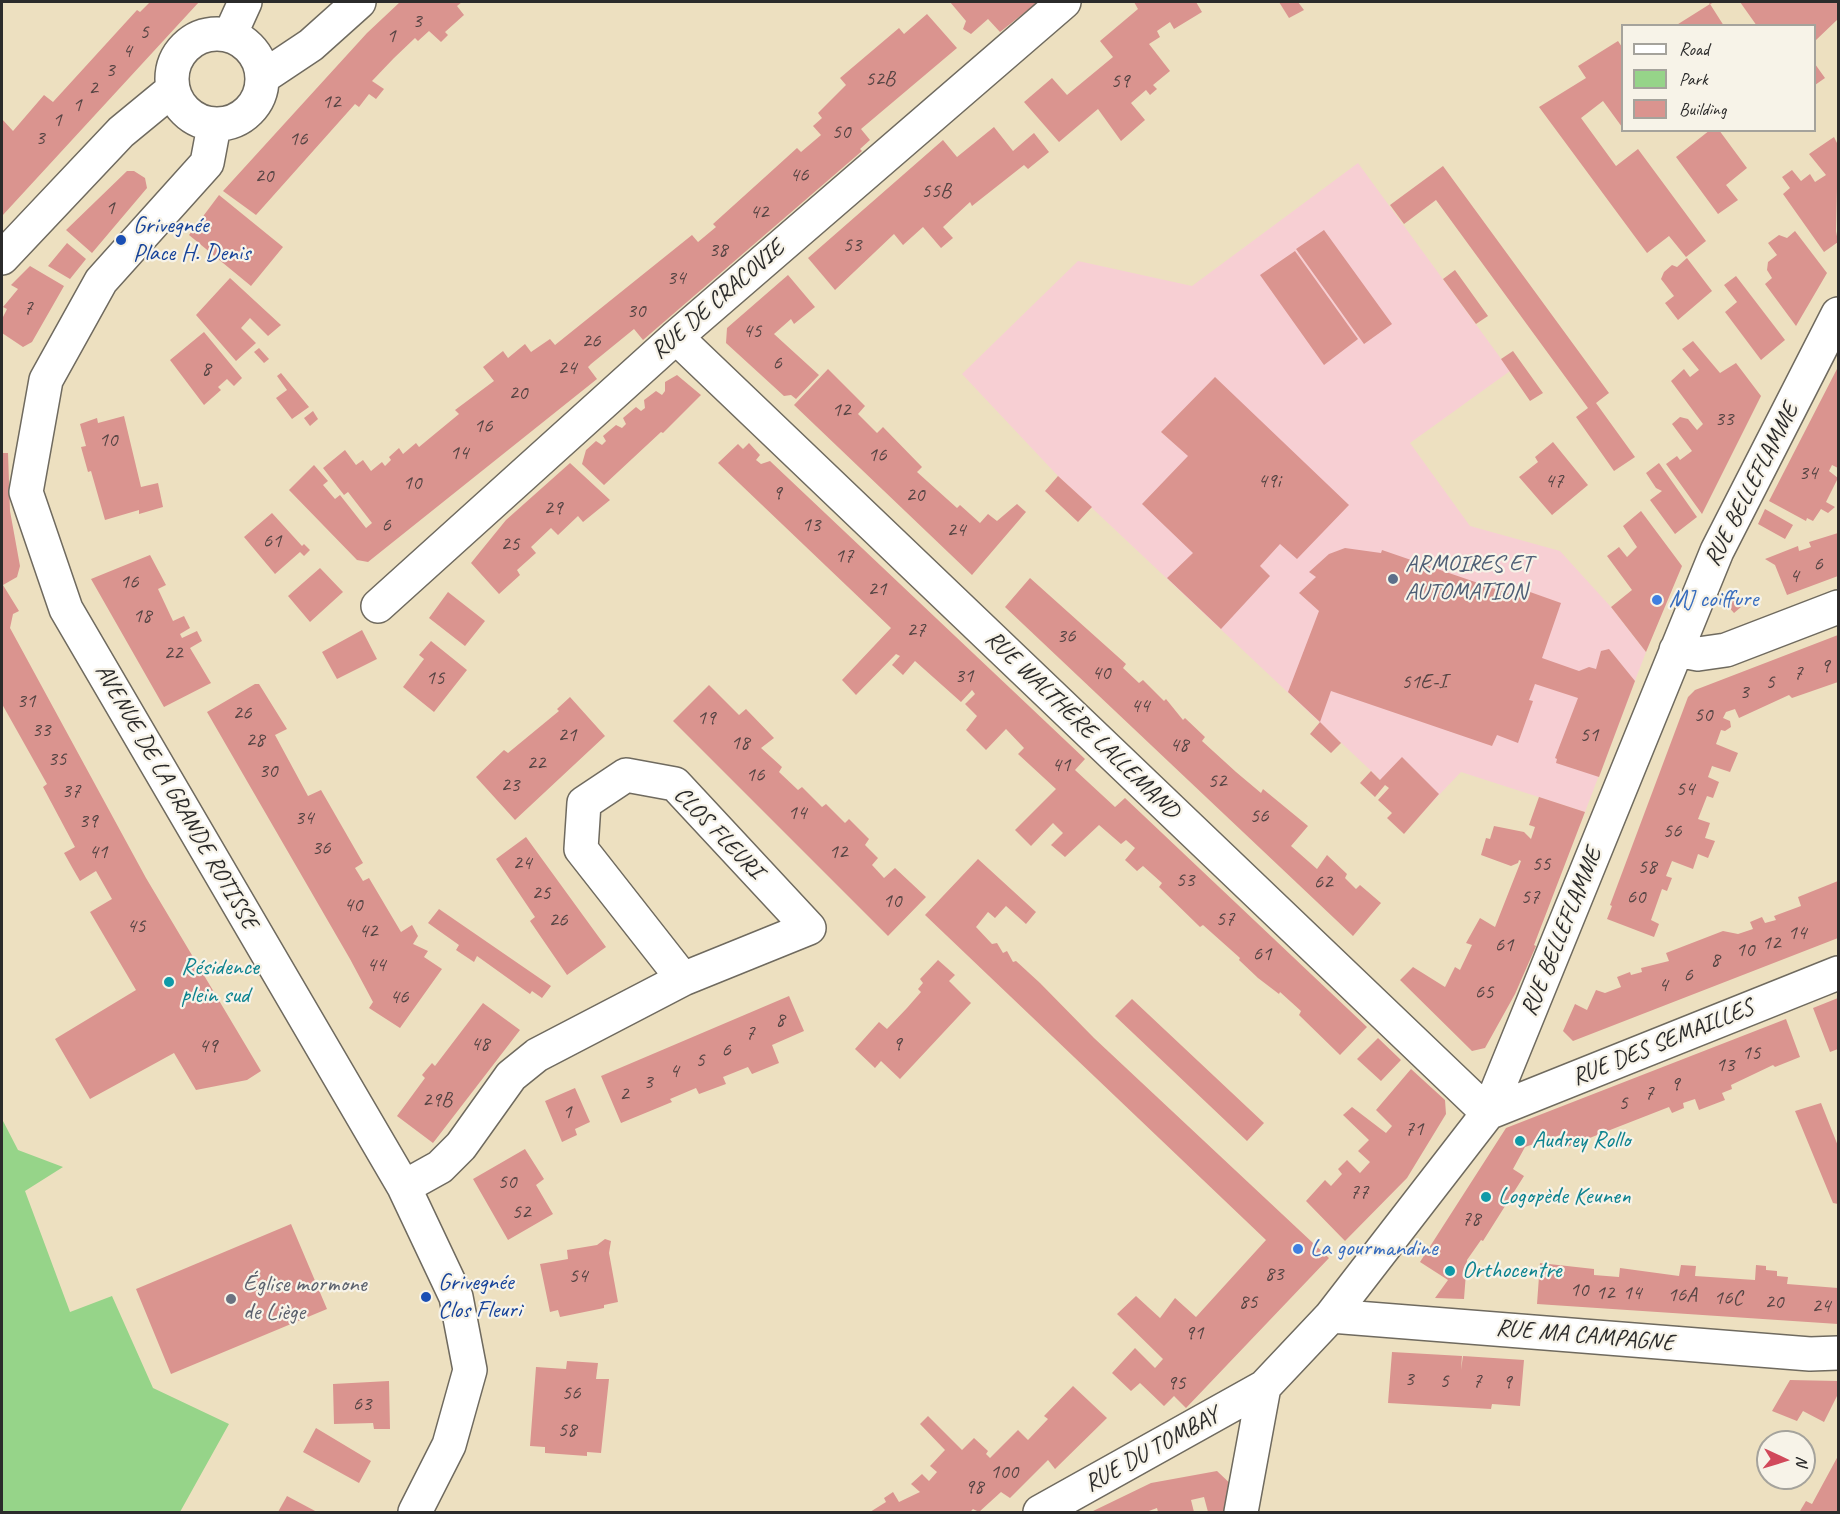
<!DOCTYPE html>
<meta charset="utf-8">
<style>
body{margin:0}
#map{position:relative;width:1840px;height:1514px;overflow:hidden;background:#ede0c0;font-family:Caveat,sans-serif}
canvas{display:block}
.frame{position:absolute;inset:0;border:3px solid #2b2b2b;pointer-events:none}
.legend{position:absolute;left:1621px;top:24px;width:195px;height:108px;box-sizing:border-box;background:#f7f3e8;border:2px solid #a5a39c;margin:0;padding:8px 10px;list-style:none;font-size:18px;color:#2b2b2b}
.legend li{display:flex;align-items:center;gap:12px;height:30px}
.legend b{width:30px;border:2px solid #a5a39c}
.north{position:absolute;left:1756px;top:1430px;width:60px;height:60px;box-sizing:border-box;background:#f7f3e8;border:2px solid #a5a39c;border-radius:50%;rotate:94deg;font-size:16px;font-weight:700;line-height:24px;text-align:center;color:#2b2b2b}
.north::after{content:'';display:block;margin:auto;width:21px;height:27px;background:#d1495b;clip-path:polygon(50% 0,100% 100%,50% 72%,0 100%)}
</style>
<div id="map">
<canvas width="1840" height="1514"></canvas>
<div class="frame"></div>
<ul class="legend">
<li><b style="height:8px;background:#fff"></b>Road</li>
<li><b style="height:16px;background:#96d489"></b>Park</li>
<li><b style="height:16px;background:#da948f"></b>Building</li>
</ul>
<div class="north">N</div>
</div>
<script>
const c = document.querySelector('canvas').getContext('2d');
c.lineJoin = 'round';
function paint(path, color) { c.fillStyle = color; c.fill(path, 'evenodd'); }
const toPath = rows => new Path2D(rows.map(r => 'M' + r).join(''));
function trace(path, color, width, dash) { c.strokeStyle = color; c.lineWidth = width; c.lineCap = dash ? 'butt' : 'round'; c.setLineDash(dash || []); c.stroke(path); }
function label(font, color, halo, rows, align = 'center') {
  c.font = font + ' Caveat,sans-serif'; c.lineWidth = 4.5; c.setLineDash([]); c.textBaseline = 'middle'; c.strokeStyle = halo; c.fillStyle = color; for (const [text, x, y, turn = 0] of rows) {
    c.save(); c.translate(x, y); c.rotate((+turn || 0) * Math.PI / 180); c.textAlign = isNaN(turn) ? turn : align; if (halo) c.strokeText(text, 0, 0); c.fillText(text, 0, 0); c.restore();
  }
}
paint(toPath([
 [1358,163,1510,371,1410,443,1470,526,1560,551,1611,607,1646,652,1585,812,1461,772,1419,816,1058,476,962,374,1078,261,1192,286]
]), '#f7cfd3');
paint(toPath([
 [2,1119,18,1150,63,1167,25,1191,70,1312,112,1296,153,1388,229,1424,180,1512,2,1512]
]), '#96d489');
paint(toPath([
 [150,2,199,2,2,216,2,119,13,131,44,95,53,102,137,10,140,12],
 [400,2,462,2,457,6,464,15,445,32,448,35,441,42,429,31,418,41,415,38,394,58,372,81,384,89,376,99,369,94,359,107,355,104,256,215,223,191,367,33],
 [950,2,1038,2,1000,32,988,19,971,34,963,29,966,21],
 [1134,2,1196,2,1202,12,1174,29,1170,22,1157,31,1160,37,1149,44,1170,71,1153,85,1157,89,1150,95,1146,90,1131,103,1145,120,1121,141,1098,109,1059,142,1024,102,1052,78,1067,95,1113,57,1100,41,1138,9],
 [1279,2,1298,2,1304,10,1289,18],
 [1708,2,1715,2,1710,4,1724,26,1675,26,1710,4],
 [1740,2,1837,2,1838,19,1815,41,1815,26,1757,26],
 [927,14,957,48,861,129,870,140,860,149,862,151,643,340,634,329,591,364,588,367,597,379,368,562,357,560,289,490,314,465,328,481,323,485,335,499,340,495,366,528,372,523,348,492,344,495,323,468,345,450,356,465,363,460,371,471,382,462,385,466,391,460,389,457,399,448,403,454,416,443,419,447,459,414,455,410,494,381,483,367,503,351,508,358,525,344,531,352,550,339,555,345,692,235,698,242,716,227,713,224,775,168,797,148,801,152,821,135,813,126,822,118,818,113,846,85,840,78,899,28,904,34],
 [1618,41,1622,47,1622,127,1603,101,1581,118,1616,166,1638,149,1706,241,1686,257,1669,236,1647,253,1539,107,1586,78,1578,66],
 [1815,64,1825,78,1815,85],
 [994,127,1013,151,1034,133,1049,152,1028,169,1024,165,972,206,970,202,943,227,953,238,941,248,923,227,903,245,894,234,835,290,808,258,943,140,957,157],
 [1710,130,1719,130,1747,168,1726,185,1738,200,1718,214,1676,157],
 [1834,137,1838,145,1836,231,1838,242,1824,252,1783,194,1790,188,1782,177,1792,170,1801,181,1810,174,1815,182,1826,175,1809,154],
 [1443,166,1609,393,1596,403,1635,457,1614,471,1576,417,1588,408,1436,200,1404,224,1390,205],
 [127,171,134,171,145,178,147,188,92,253,66,230],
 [219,195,283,247,251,286,189,235],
 [1324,230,1392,324,1364,344,1296,249],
 [1795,231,1827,273,1796,326,1765,284,1772,278,1767,270,1768,262,1777,255,1768,243,1779,235,1787,238],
 [67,243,86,259,70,279,48,266],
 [1295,251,1358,339,1324,365,1260,275],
 [1687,258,1712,291,1678,320,1665,303,1674,296,1661,279,1664,272,1672,265,1677,267],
 [30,266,64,286,32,342,23,347,2,333,2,319,7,309,3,307,18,289,11,285],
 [1455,270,1488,316,1476,324,1443,279],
 [788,275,815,307,794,324,791,319,774,334,819,375,796,399,791,395,784,396,726,343,727,328],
 [1736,276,1785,340,1761,360,1725,312,1737,302,1724,285],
 [230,278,281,325,268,336,250,318,241,328,256,343,236,361,196,315],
 [204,332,242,378,234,386,227,379,218,387,221,390,204,405,170,360],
 [1693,341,1720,373,1736,363,1761,396,1702,514,1666,464,1677,456,1680,460,1692,451,1672,424,1680,417,1688,419,1697,430,1703,424,1671,381,1684,369,1690,377,1699,370,1682,349],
 [259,348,269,359,264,363,254,352],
 [1513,351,1543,393,1530,401,1501,359],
 [1838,367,1838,468,1832,465,1829,471,1838,478,1826,502,1835,507,1828,513,1821,509,1813,521,1807,518,1806,521,1769,501],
 [828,369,865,406,858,414,877,433,883,427,922,467,917,472,957,508,960,505,980,523,988,514,997,521,1017,504,1026,512,972,575,794,405],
 [281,373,309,407,292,419,276,398,287,390,277,376],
 [677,375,701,395,663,433,661,432,604,485,582,464,586,450,596,441,602,445,606,441,603,436,616,425,622,428,626,424,623,418,636,407,641,411,645,408,644,400,656,391,662,395,665,391,665,382],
 [1215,377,1349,505,1297,559,1280,544,1260,566,1270,576,1221,629,1167,578,1193,553,1142,504,1188,456,1161,432],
 [313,411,318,419,310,426,304,418],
 [124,416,141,487,158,483,163,507,139,514,139,510,105,520,91,471,88,472,81,447,86,446,80,424,97,418,98,423],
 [1553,442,1588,485,1552,515,1519,477,1538,462,1535,457],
 [749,443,760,455,756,460,761,464,770,461,1085,759,1075,770,1115,807,1125,798,1367,1027,1340,1055,1299,1015,1301,1011,1280,992,1279,994,1258,978,1239,960,1240,958,1203,925,1200,927,1159,887,1162,883,1143,866,1137,871,1125,860,1135,848,1126,840,1121,844,1099,825,1065,857,1051,845,1063,833,1053,823,1031,846,1015,830,1056,789,1018,754,1024,748,1006,729,986,750,966,730,977,716,965,704,975,694,972,690,961,702,915,661,903,675,892,665,900,656,896,654,856,695,842,680,891,628,718,463,738,444,743,449],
 [2,453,8,453,10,511,20,566,17,577,3,585,19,611,13,614,10,628,146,878,261,1071,247,1080,196,1090,174,1053,90,1099,55,1039,136,990,90,912,112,899,96,871,80,881,73,869,64,853,75,847,43,787,47,784,2,704],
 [570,463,610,500,583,522,578,516,558,535,551,528,531,547,536,553,517,570,520,575,499,594,471,563,506,520],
 [1659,463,1697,517,1675,534,1650,500,1662,491,1656,488,1646,473],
 [1058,476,1092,507,1078,522,1045,491],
 [1765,509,1793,525,1785,539,1758,524],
 [1641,511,1682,566,1646,652,1611,607,1632,590,1607,556,1619,547,1627,557,1637,547,1623,526],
 [272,513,302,546,304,544,310,550,304,556,300,552,275,574,244,537],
 [1838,533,1838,576,1787,595,1775,565,1765,559,1798,546,1799,551,1811,547,1809,542],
 [1345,548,1381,553,1382,550,1513,595,1516,587,1561,603,1542,658,1579,671,1589,667,1596,669,1601,651,1609,649,1635,681,1599,777,1556,763,1557,759,1555,758,1578,698,1535,684,1529,700,1533,701,1518,743,1497,735,1492,746,1331,691,1320,722,1341,743,1331,753,1310,734,1320,722,1288,692,1319,611,1299,593,1316,577,1309,572,1329,554],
 [150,555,166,585,158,589,173,621,184,616,190,628,180,634,182,638,197,631,202,641,190,648,211,683,164,707,91,579],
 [320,568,343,592,310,622,288,596],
 [1030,578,1126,664,1123,668,1139,683,1143,680,1164,701,1166,699,1183,720,1185,718,1205,737,1202,741,1236,772,1261,793,1263,789,1308,826,1291,846,1317,869,1327,855,1347,874,1345,878,1356,889,1360,885,1381,903,1353,936,1005,607],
 [448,592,485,621,465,646,429,618],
 [1732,598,1741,607,1734,613,1726,604],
 [362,630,377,659,337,679,322,652],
 [1838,635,1838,682,1792,698,1789,695,1739,718,1735,709,1726,712,1723,718,1730,721,1731,727,1725,731,1721,730,1716,744,1738,753,1730,772,1712,766,1708,777,1719,782,1713,798,1707,796,1698,819,1710,823,1705,838,1715,841,1708,858,1698,854,1693,869,1672,861,1666,876,1672,878,1667,891,1662,889,1651,920,1659,924,1654,937,1607,919,1612,906,1610,905,1688,697,1695,690],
 [431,641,467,670,434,712,403,687,424,659,419,655],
 [255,684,259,684,287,729,275,735,308,796,321,790,363,863,355,868,363,881,369,878,401,932,412,925,418,936,413,944,428,951,424,957,442,969,400,1028,369,1008,373,1002,350,959,207,712],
 [709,685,739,715,746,709,774,738,761,748,782,767,779,772,798,790,802,787,822,807,826,804,845,823,849,819,869,839,865,845,878,858,872,865,884,878,895,868,926,897,888,936,673,721],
 [570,697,605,736,515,820,476,777,504,750,508,753,559,711,557,709],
 [1402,757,1439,794,1404,834,1387,818,1392,813,1378,800,1389,788,1385,785,1375,797,1360,783,1371,771,1380,780],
 [1539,797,1585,812,1534,945,1536,946,1515,994,1485,1048,1472,1051,1400,980,1413,967,1445,987,1455,967,1460,970,1472,945,1466,943,1480,918,1495,927,1521,861,1519,860,1518,863,1511,866,1481,855,1486,838,1490,839,1494,826,1524,832,1531,839,1535,827,1529,825],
 [526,837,606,947,567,975,530,921,535,917,496,859],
 [978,859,1036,912,1026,924,1006,906,995,918,988,912,976,927,992,944,997,943,1003,953,1007,951,1013,962,1016,961,1040,983,1094,1038,1329,1258,1186,1408,1174,1396,1164,1406,1140,1383,1131,1391,1112,1373,1135,1348,1155,1368,1163,1359,1117,1314,1136,1296,1160,1318,1175,1298,1196,1317,1266,1240,925,915],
 [1838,881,1838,938,1573,1041,1563,1031,1575,1004,1587,1010,1596,990,1605,993,1621,987,1617,977,1630,972,1631,975,1642,972,1641,968,1669,961,1666,953,1723,931,1738,934,1753,929,1750,922,1762,917,1765,923,1776,920,1774,916,1801,906,1798,897],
 [439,909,551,986,542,998,532,991,530,994,477,956,474,962,456,950,459,945,428,923],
 [938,960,955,975,949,981,971,1003,900,1079,881,1061,875,1068,855,1049,879,1022,887,1029,907,1008,921,992,918,989,923,983,920,979],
 [789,996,804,1031,772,1045,779,1063,752,1074,748,1067,723,1077,726,1084,699,1094,696,1088,670,1099,672,1102,621,1123,601,1076],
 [1838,998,1838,1049,1830,1052,1813,1008],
 [1132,999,1264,1123,1247,1141,1115,1016],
 [483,1003,520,1030,433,1143,397,1116,425,1078,422,1075,432,1063,435,1066],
 [1786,1019,1800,1057,1775,1067,1773,1065,1731,1085,1732,1089,1722,1093,1725,1100,1699,1110,1695,1099,1683,1103,1684,1108,1672,1113,1669,1107,1564,1148,1560,1135,1525,1147,1513,1169,1524,1176,1483,1241,1481,1240,1467,1260,1464,1299,1435,1298,1448,1280,1420,1262,1506,1128],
 [1378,1038,1401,1060,1381,1081,1357,1059],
 [1411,1069,1445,1100,1446,1114,1407,1178,1345,1241,1306,1201,1325,1180,1331,1186,1342,1174,1338,1169,1347,1160,1360,1173,1370,1162,1358,1151,1369,1140,1343,1115,1352,1107,1386,1133,1392,1126,1376,1110],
 [575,1088,590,1122,575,1129,577,1135,562,1142,545,1101],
 [1821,1103,1838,1146,1838,1204,1833,1203,1795,1111],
 [525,1149,544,1179,536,1185,553,1214,508,1240,473,1179],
 [291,1224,327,1309,171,1374,136,1289],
 [605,1239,611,1241,609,1253,618,1302,604,1305,604,1308,560,1317,558,1310,550,1312,540,1264,568,1259,567,1250,597,1245],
 [1540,1263,1594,1269,1594,1275,1619,1277,1620,1268,1679,1276,1681,1265,1696,1266,1695,1276,1755,1280,1756,1265,1766,1266,1766,1270,1777,1271,1777,1276,1788,1277,1787,1284,1838,1288,1838,1324,1537,1304],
 [1392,1352,1462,1356,1461,1370,1463,1356,1524,1360,1520,1406,1492,1404,1491,1409,1388,1403],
 [567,1361,598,1363,596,1379,609,1379,601,1453,587,1452,587,1456,545,1453,545,1447,530,1446,536,1367,566,1369],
 [1790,1380,1838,1381,1838,1394,1824,1422,1803,1411,1797,1421,1772,1411],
 [389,1381,390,1429,374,1429,373,1423,334,1424,333,1384],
 [1073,1386,1107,1418,1055,1469,1048,1460,1010,1498,1001,1492,979,1512,973,1509,970,1512,870,1512,886,1502,884,1498,893,1492,899,1502,920,1492,911,1484,922,1474,929,1481,937,1472,930,1466,945,1450,920,1424,928,1416,962,1450,974,1438,988,1451,986,1454,990,1458,1018,1430,1028,1440,1048,1419,1044,1416],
 [316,1428,371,1461,359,1483,303,1452],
 [1838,1456,1838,1512,1800,1511,1806,1501,1812,1504],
 [1217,1471,1236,1489,1231,1512,1208,1512,1204,1497,1191,1500,1194,1512,1158,1512,1157,1508,1146,1512,1091,1512,1151,1483],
 [287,1496,317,1512,278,1512]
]), '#da948f');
const minor = toPath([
 '172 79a45 45 0 1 1 90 0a45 45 0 1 1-90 0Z',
 [230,35,245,2],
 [263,77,311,45,359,2],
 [214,126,207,163,101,281,46,380,26,492,66,609,404,1187,456,1297,470,1370,449,1445,415,1512],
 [2,258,121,132,172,90],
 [676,337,1488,1113,1838,973],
 [378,606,676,337,1064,2],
 [1676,650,1698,654,1726,650,1838,607],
 [404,1187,440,1167,461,1146,511,1076,537,1055,683,979,809,928,675,784,626,775,584,803,581,849,683,979],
 [1331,1316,1810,1354,1838,1353],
 [1040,1512,1264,1387],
 [1241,1512,1264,1387,1331,1316,1488,1113,1717,551,1838,314]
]);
trace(minor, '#6f6a5f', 36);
trace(minor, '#fff', 33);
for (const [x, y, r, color] of [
 [121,240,6,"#1a4fb4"],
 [1393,579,6,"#5c6f8a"],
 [1657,600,6,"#3f7fe0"],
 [169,982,6,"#0f9aa8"],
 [1520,1141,6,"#0f9aa8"],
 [1486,1197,6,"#0f9aa8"],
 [1298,1249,6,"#3f7fe0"],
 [1450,1271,6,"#0f9aa8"],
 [426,1297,6,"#1a4fb4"],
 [231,1299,6,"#6b7280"]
]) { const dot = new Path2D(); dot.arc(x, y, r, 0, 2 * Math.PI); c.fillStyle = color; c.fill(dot); trace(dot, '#f7f3e8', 2); }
label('21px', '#574544', null, [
 ["3",417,21],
 ["5",144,32],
 ["1",391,36],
 ["4",127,51],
 ["3",110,70],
 ["52B",880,79],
 ["59",1120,81],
 ["2",93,88],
 ["12",331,102],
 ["1",77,105],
 ["1",57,120],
 ["50",841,132],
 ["3",40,138],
 ["16",298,139],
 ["46",799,175],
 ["20",264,176],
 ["55B",936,191],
 ["1",110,208],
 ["42",759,212],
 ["53",852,245],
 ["38",718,250],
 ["34",676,278],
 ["7",28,308],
 ["30",636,311],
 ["45",752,331],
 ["26",591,341],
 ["6",777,363],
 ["24",567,368],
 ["8",206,369],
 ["20",518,393],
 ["12",841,410],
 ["33",1724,419],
 ["16",483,426],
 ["10",108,440],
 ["14",459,453],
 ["16",877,455],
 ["34",1808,473],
 ["49i",1269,481],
 ["47",1554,481],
 ["10",412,483],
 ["9",777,493],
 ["20",915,495],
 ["29",553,508],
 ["6",386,525],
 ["13",811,525],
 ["24",956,530],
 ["61",272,541],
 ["25",510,544],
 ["17",844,556],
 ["6",1818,564],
 ["4",1794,576],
 ["16",129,582],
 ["21",877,589],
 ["18",142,616],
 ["27",916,630],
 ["36",1066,636],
 ["22",173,653],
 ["9",1825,666],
 ["40",1101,673],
 ["7",1798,673],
 ["31",964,676],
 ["15",435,678],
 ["51E-I",1424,682],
 ["5",1770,682],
 ["3",1744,692],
 ["31",26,701],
 ["44",1140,706],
 ["26",242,713],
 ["50",1703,715],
 ["19",706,718],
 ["33",41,730],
 ["21",567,735],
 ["51",1589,735],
 ["28",255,740],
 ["18",740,743],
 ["48",1179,745],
 ["35",57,759],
 ["22",536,763],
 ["41",1061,765],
 ["30",268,771],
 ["16",755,775],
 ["52",1217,781],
 ["23",510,785],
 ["54",1685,789],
 ["37",71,791],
 ["14",797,813],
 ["56",1259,816],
 ["34",304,818],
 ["39",88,821],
 ["56",1672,831],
 ["36",321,848],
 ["41",98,852],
 ["12",838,852],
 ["24",522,863],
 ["55",1541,864],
 ["58",1647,867],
 ["53",1185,880],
 ["62",1323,882],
 ["25",541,893],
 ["57",1530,897],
 ["60",1636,897],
 ["10",892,901],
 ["40",353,905],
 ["57",1225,919],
 ["26",558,920],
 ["45",136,926],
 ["42",368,931],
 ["14",1797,933],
 ["12",1771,943],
 ["61",1504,945],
 ["10",1745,950],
 ["61",1262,954],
 ["8",1715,960],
 ["44",376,965],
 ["6",1688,975],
 ["4",1663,985],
 ["65",1484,992],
 ["46",399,997],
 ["8",780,1020],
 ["7",750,1033],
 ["48",480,1044],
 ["9",897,1044],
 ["49",208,1046],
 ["6",726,1050],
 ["15",1751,1053],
 ["5",700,1060],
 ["13",1725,1065],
 ["4",674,1071],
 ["3",648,1082],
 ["9",1675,1084],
 ["7",1649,1093],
 ["2",624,1094],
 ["29B",437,1100],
 ["5",1623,1103],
 ["1",567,1112],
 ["71",1414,1129],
 ["50",507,1182],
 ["77",1359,1192],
 ["52",521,1212],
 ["78",1471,1219],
 ["83",1274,1274],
 ["54",578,1276],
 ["10",1579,1290],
 ["12",1605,1293],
 ["14",1632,1293],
 ["16A",1682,1295],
 ["16C",1728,1298],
 ["85",1248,1302],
 ["20",1774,1302],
 ["24",1821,1306],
 ["91",1194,1333],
 ["3",1409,1379],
 ["5",1444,1381],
 ["7",1477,1381],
 ["9",1507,1382],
 ["95",1176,1383],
 ["56",571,1393],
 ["63",362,1404],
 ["58",567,1430],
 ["100",1004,1472],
 ["98",974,1487]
]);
label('24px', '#164399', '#f7f3e8', [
 ["Grivegnée",133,226],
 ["Place H. Denis",133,254],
 ["Grivegnée",438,1283],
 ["Clos Fleuri",438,1311]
], 'left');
label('24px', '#2b2b2b', '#f7f3e8', [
 ["RUE DE CRACOVIE",718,300,-41],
 ["RUE BELLEFLAMME",1752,485,-63],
 ["RUE WALTHÈRE LALLEMAND",1082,725,44],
 ["AVENUE DE LA GRANDE ROTISSE",176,797,60],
 ["CLOS FLEURI",718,833,46],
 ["RUE BELLEFLAMME",1562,932,-68],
 ["RUE DES SEMAILLES",1663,1043,-22],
 ["RUE MA CAMPAGNE",1585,1336,5],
 ["RUE DU TOMBAY",1152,1450,-29]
]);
label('24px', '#4e5e75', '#f7f3e8', [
 ["ARMOIRES ET",1405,565],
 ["AUTOMATION",1405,593]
], 'left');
label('24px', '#366cbe', '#f7f3e8', [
 ["MJ coiffure",1669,600],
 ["La gourmandine",1310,1249]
], 'left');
label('24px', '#0d838f', '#f7f3e8', [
 ["Résidence",181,968],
 ["plein sud",181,996],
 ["Audrey Rollo",1532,1141],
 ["Logopède Keunen",1498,1197],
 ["Orthocentre",1462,1271]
], 'left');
label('24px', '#5b616d', '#f7f3e8', [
 ["Église mormone",243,1285],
 ["de Liège",243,1313]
], 'left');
</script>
